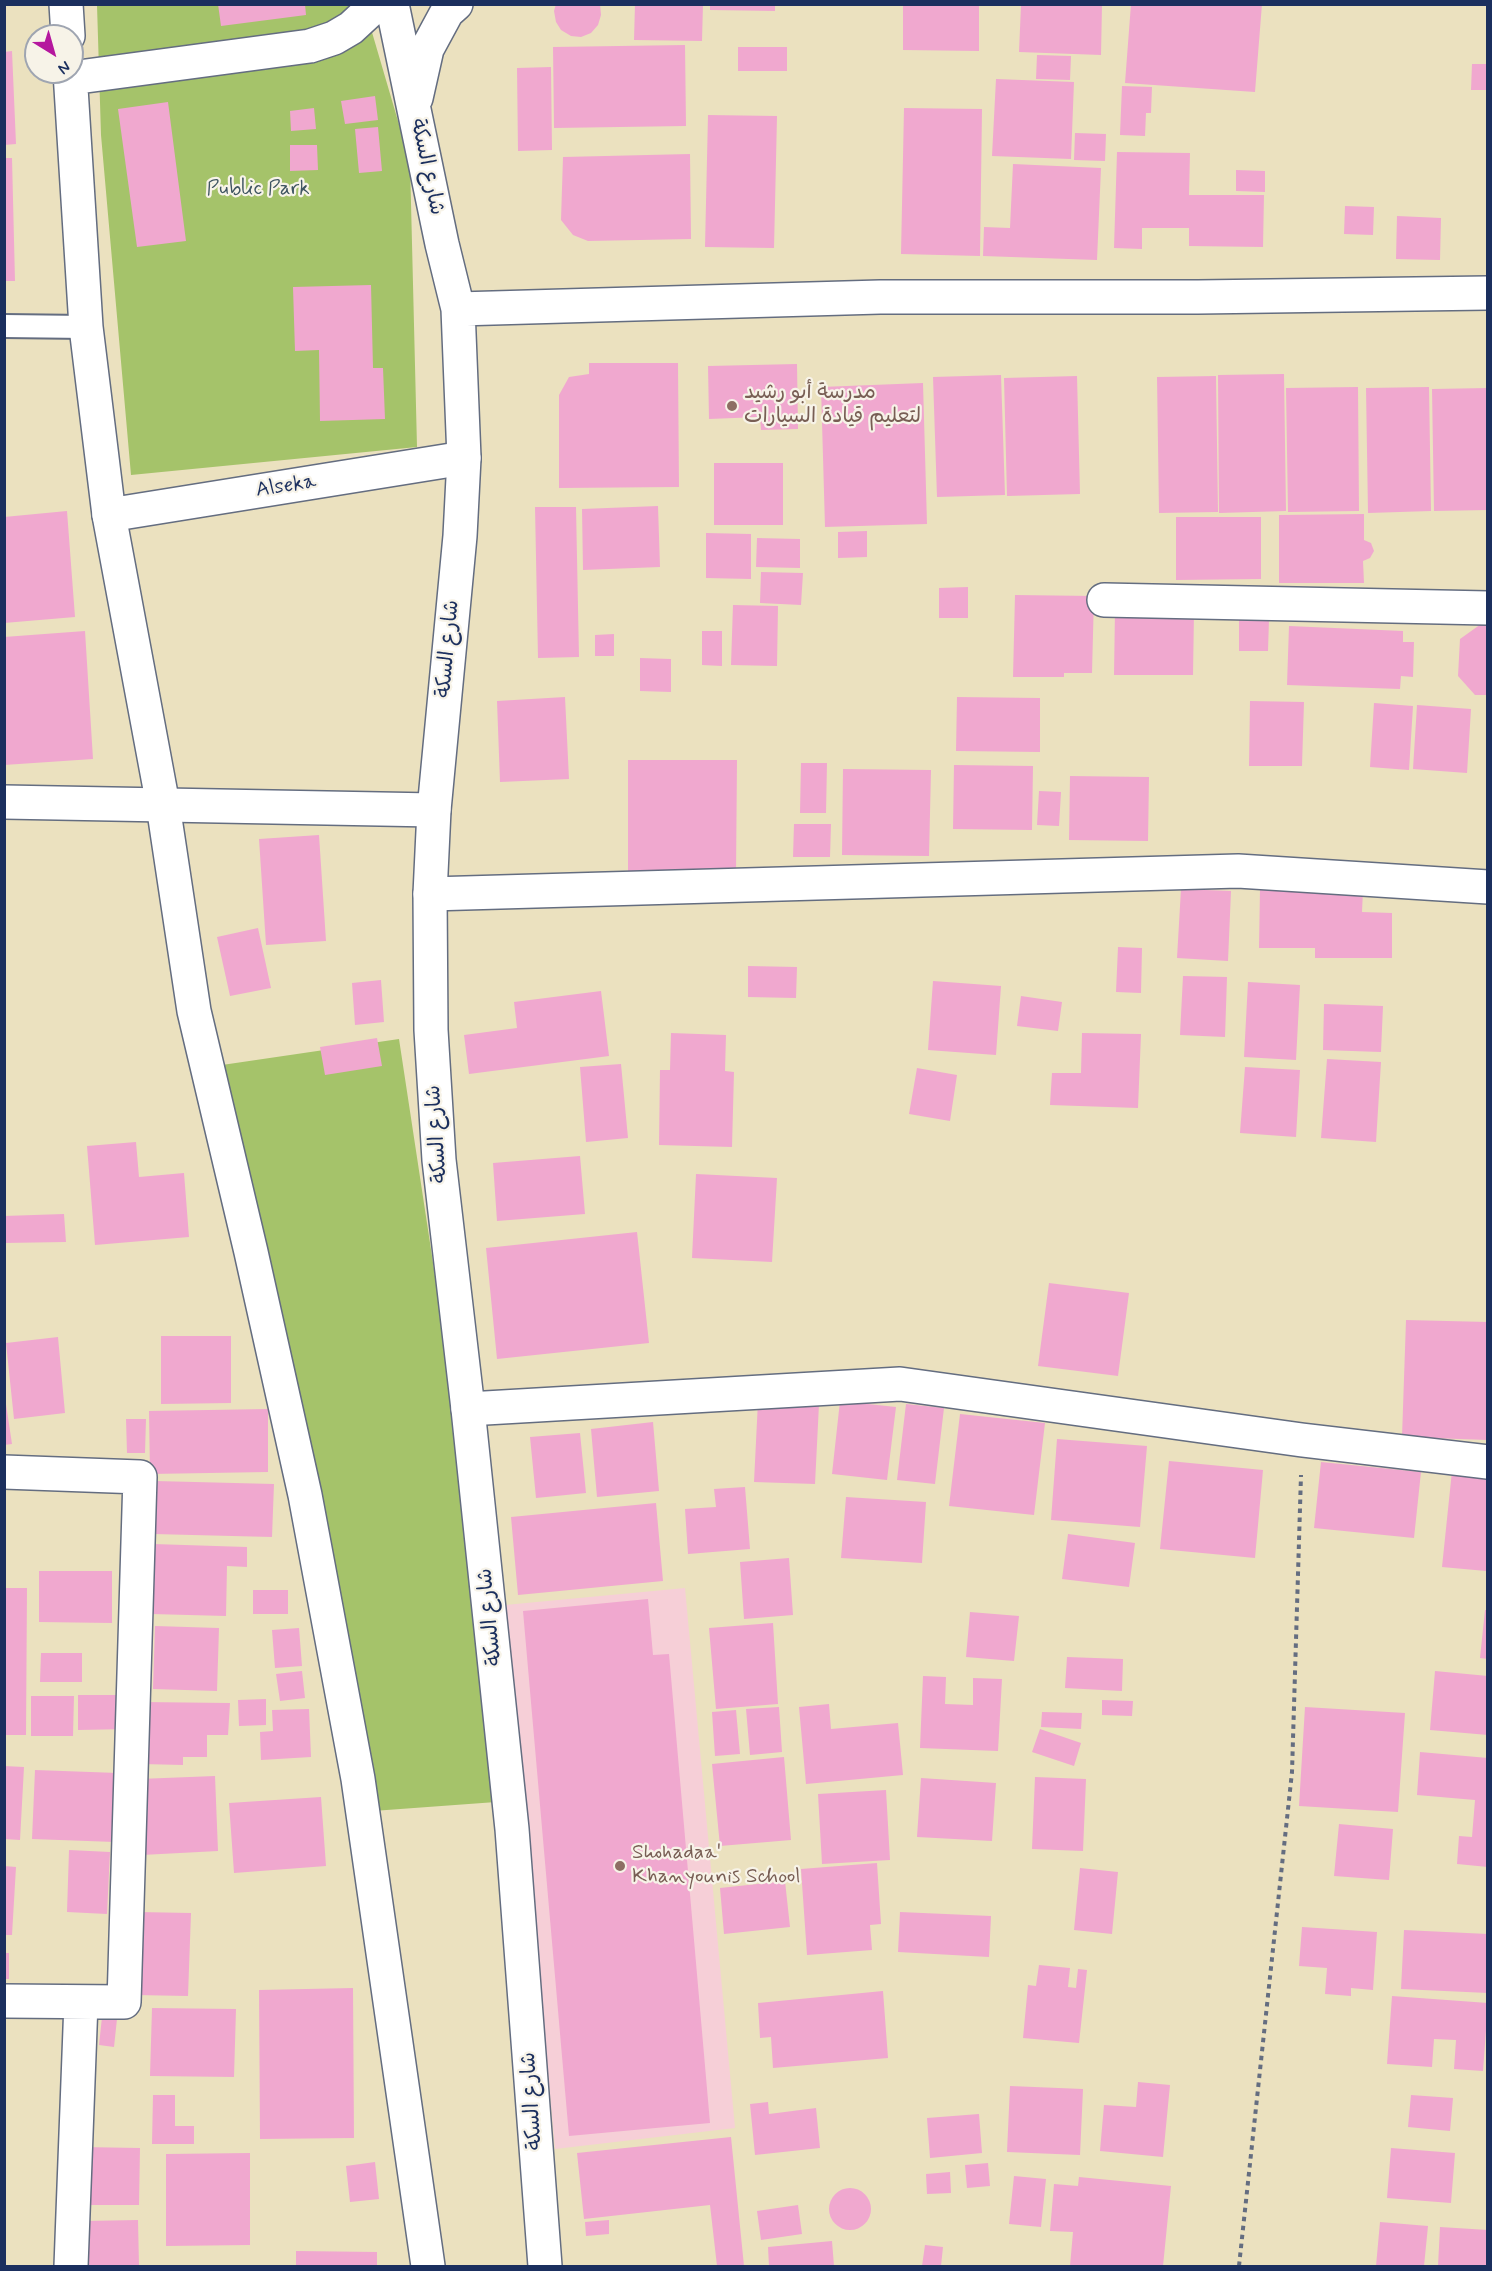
<!DOCTYPE html>
<meta charset="utf-8">
<style>
body{margin:0}
#map{position:relative;width:1492px;height:2271px;overflow:hidden;background:#ebe1bf;font-family:Mynerve,sans-serif}
canvas{display:block}
.frame{position:absolute;inset:0;border:6px solid #1b2f5e;pointer-events:none}
.north{position:absolute;left:24px;top:24px;width:60px;height:60px;box-sizing:border-box;background:#f7f3e8;border:2px solid #9fa5b1;border-radius:50%;rotate:143deg;font-size:16px;font-weight:700;line-height:24px;text-align:center;color:#1b2f5e}
.north::after{content:'';display:block;margin:auto;width:21px;height:27px;background:#b5179e;clip-path:polygon(50% 0,100% 100%,50% 72%,0 100%)}
</style>
<div id="map">
<canvas width="1492" height="2271"></canvas>
<div class="frame"></div>
<div class="north">N</div>
</div>
<script>
const c = document.querySelector('canvas').getContext('2d');
c.lineJoin = 'round';
function paint(path, color) { c.fillStyle = color; c.fill(path, 'evenodd'); }
const toPath = rows => new Path2D(rows.map(r => 'M' + r).join(''));
function trace(path, color, width, dash) { c.strokeStyle = color; c.lineWidth = width; c.lineCap = dash ? 'butt' : 'round'; c.setLineDash(dash || []); c.stroke(path); }
function label(font, color, halo, rows, align = 'center') {
  c.font = font + ' Mynerve,"Playpen Sans Arabic",sans-serif'; c.lineWidth = 4.5; c.setLineDash([]); c.textBaseline = 'middle'; c.strokeStyle = halo; c.fillStyle = color; for (const [text, x, y, turn = 0] of rows) {
    c.save(); c.translate(x, y); c.rotate((+turn || 0) * Math.PI / 180); c.textAlign = isNaN(turn) ? turn : align; if (halo) c.strokeText(text, 0, 0); c.fillText(text, 0, 0); c.restore();
  }
}
paint(toPath([
 [685,1588,735,2128,555,2149,505,1605]
]), '#f6cfd7');
paint(toPath([
 [97,5,364,5,410,162,417,447,131,475,101,135],
 [399,1039,437,1289,477,1613,496,1802,373,1811,222,1065]
]), '#a5c36a');
paint(toPath([
 [218,4,305,4,306,15,221,26],
 [556,4,600,4,601,15,598,25,591,33,581,37,571,36,561,30,556,22,554,11],
 [635,4,703,4,702,41,634,40],
 [710,4,775,4,775,11,710,10],
 [903,4,979,4,979,51,903,50],
 [1131,4,1262,4,1255,92,1125,83],
 [1021,5,1102,5,1101,55,1019,52],
 [685,45,686,126,554,128,553,47],
 [738,47,787,47,787,71,738,71],
 [12,51,16,144,4,145,4,52],
 [1037,55,1071,56,1070,80,1036,79],
 [1472,64,1488,64,1488,90,1471,90],
 [551,67,552,150,518,151,517,68],
 [996,79,1074,82,1071,159,992,156],
 [1122,86,1152,87,1151,113,1146,113,1145,136,1120,135],
 [375,96,378,120,345,124,341,101],
 [168,102,186,241,137,247,118,109],
 [314,108,316,129,291,131,290,111],
 [904,108,982,109,980,256,901,254],
 [708,115,777,116,774,248,705,247],
 [378,127,382,171,359,173,355,129],
 [1075,133,1106,134,1105,161,1074,160],
 [290,145,317,145,318,170,290,171],
 [1117,152,1190,153,1189,195,1264,195,1263,247,1189,246,1189,228,1142,228,1142,249,1114,248],
 [690,154,691,239,588,241,573,235,561,220,563,157],
 [4,158,12,158,15,281,4,281],
 [1013,164,1101,168,1097,260,983,256,984,227,1010,228],
 [1236,170,1265,171,1265,192,1236,191],
 [1345,206,1374,207,1373,235,1344,234],
 [1397,216,1441,218,1440,260,1396,259],
 [371,285,373,368,383,368,385,419,320,421,319,350,295,351,293,287],
 [589,363,678,363,679,487,559,488,559,395,569,377,589,374],
 [797,364,798,429,761,430,760,417,709,419,708,366],
 [1284,374,1286,511,1219,513,1218,375],
 [1001,375,1005,495,937,497,933,377],
 [1077,376,1080,494,1007,496,1004,378],
 [1216,376,1218,512,1159,513,1157,377],
 [923,383,927,524,825,527,821,387],
 [1358,387,1359,511,1288,512,1286,388],
 [1429,387,1431,511,1368,513,1366,388],
 [1488,388,1488,510,1434,511,1432,389],
 [714,463,783,463,783,525,714,525],
 [658,506,660,567,583,570,582,509],
 [535,507,576,507,579,657,538,658],
 [67,511,75,617,4,623,4,517],
 [1364,514,1364,540,1371,543,1374,551,1370,558,1363,561,1364,583,1279,583,1279,515],
 [1176,517,1261,517,1261,579,1176,580],
 [867,531,867,557,838,558,838,532],
 [706,533,751,534,751,579,706,578],
 [757,538,800,539,800,568,756,567],
 [761,572,803,573,801,605,760,603],
 [968,587,968,618,939,618,939,588],
 [1015,595,1094,596,1092,673,1064,673,1064,677,1013,677],
 [733,605,778,606,777,666,731,665],
 [1115,610,1194,612,1193,675,1114,675],
 [1239,618,1269,619,1268,651,1239,651],
 [1481,624,1488,624,1488,695,1475,695,1458,676,1460,639],
 [1289,626,1403,631,1403,642,1414,642,1413,677,1401,676,1400,689,1287,685],
 [85,631,93,759,4,765,4,637],
 [702,631,722,631,722,666,702,665],
 [614,634,614,656,595,656,595,635],
 [640,658,671,659,671,692,640,691],
 [565,697,569,779,500,782,497,701],
 [957,697,1040,698,1040,752,956,751],
 [1250,701,1304,702,1302,766,1249,766],
 [1374,703,1413,706,1409,770,1370,767],
 [1417,705,1471,709,1467,773,1413,769],
 [628,760,737,760,736,874,628,875],
 [801,763,827,763,826,813,800,813],
 [954,765,1033,766,1032,830,953,829],
 [843,769,931,770,929,856,842,855],
 [1070,776,1149,777,1148,841,1069,840],
 [1039,791,1061,792,1059,826,1037,825],
 [794,824,831,824,830,857,793,857],
 [319,835,326,941,266,945,259,839],
 [1181,889,1231,891,1228,961,1177,958],
 [1260,889,1363,890,1362,912,1392,913,1392,958,1315,958,1315,948,1259,948],
 [258,928,271,988,230,996,217,937],
 [1118,947,1142,948,1141,993,1116,992],
 [748,966,797,967,796,998,748,997],
 [1183,976,1227,977,1225,1037,1180,1035],
 [381,980,384,1022,355,1025,352,983],
 [933,981,1001,986,996,1055,928,1050],
 [1248,982,1300,985,1296,1060,1244,1057],
 [601,991,609,1056,469,1074,464,1035,517,1028,514,1002],
 [1021,996,1062,1002,1058,1031,1017,1026],
 [1324,1004,1383,1006,1381,1052,1323,1050],
 [671,1033,726,1035,725,1071,734,1072,732,1147,659,1145,660,1070,670,1070],
 [1082,1033,1141,1034,1138,1108,1050,1105,1052,1073,1081,1073],
 [377,1038,382,1066,325,1075,320,1047],
 [1327,1059,1381,1062,1376,1142,1321,1138],
 [621,1064,628,1138,586,1142,580,1067],
 [1245,1067,1300,1070,1296,1137,1240,1133],
 [917,1068,957,1075,950,1121,909,1114],
 [136,1142,139,1177,184,1173,189,1237,95,1245,87,1146],
 [580,1156,585,1214,497,1221,493,1163],
 [696,1174,777,1178,772,1262,692,1258],
 [64,1214,66,1242,4,1243,4,1216],
 [637,1232,649,1343,497,1359,486,1248],
 [1049,1283,1129,1293,1118,1376,1038,1366],
 [1406,1320,1488,1322,1488,1440,1402,1437],
 [161,1336,231,1336,231,1403,161,1404],
 [58,1337,65,1413,14,1419,6,1343],
 [4,1391,12,1444,4,1445],
 [758,1401,819,1404,815,1484,754,1482],
 [840,1401,896,1407,887,1480,832,1474],
 [906,1404,944,1408,935,1484,897,1480],
 [268,1409,268,1472,150,1474,149,1411],
 [960,1414,1045,1423,1034,1515,949,1506],
 [126,1419,146,1419,145,1453,127,1453],
 [653,1422,659,1491,597,1497,591,1429],
 [580,1433,586,1493,536,1498,530,1437],
 [1057,1439,1147,1446,1140,1527,1051,1520],
 [1169,1461,1263,1470,1255,1558,1160,1549],
 [1321,1462,1421,1472,1414,1538,1314,1528],
 [1452,1471,1488,1474,1486,1571,1442,1567],
 [155,1481,274,1484,272,1537,153,1534],
 [745,1487,750,1549,688,1554,685,1509,716,1507,714,1489],
 [846,1497,926,1502,922,1563,841,1558],
 [656,1503,663,1581,518,1595,511,1517],
 [1068,1534,1135,1543,1129,1587,1062,1579],
 [153,1544,247,1547,247,1567,227,1566,226,1616,151,1614],
 [789,1558,793,1615,744,1619,740,1562],
 [39,1571,112,1571,112,1623,39,1622],
 [4,1588,27,1588,26,1735,4,1735],
 [253,1590,288,1590,288,1614,253,1614],
 [648,1599,653,1655,669,1654,710,2123,569,2136,523,1611],
 [1485,1610,1488,1610,1488,1659,1480,1658],
 [970,1612,1019,1616,1014,1661,966,1657],
 [773,1623,778,1704,716,1709,709,1628],
 [155,1626,219,1628,217,1691,153,1689],
 [299,1628,302,1666,275,1668,272,1630],
 [41,1653,82,1653,82,1682,40,1682],
 [1067,1657,1123,1659,1122,1691,1065,1688],
 [302,1671,305,1698,280,1701,276,1674],
 [1435,1671,1488,1676,1488,1735,1430,1730],
 [923,1676,946,1677,945,1704,973,1705,973,1678,1002,1679,998,1751,920,1748],
 [78,1695,130,1695,129,1729,78,1730],
 [31,1696,74,1696,73,1736,31,1736],
 [266,1699,266,1725,239,1726,238,1700],
 [1102,1700,1133,1701,1132,1716,1102,1715],
 [142,1702,230,1703,228,1735,207,1735,207,1757,183,1757,183,1765,141,1764],
 [829,1704,831,1729,898,1723,903,1775,806,1784,799,1707],
 [779,1707,782,1752,750,1755,746,1709],
 [1305,1707,1405,1713,1398,1812,1299,1806],
 [309,1709,311,1757,261,1760,260,1732,273,1731,272,1710],
 [736,1710,740,1754,715,1756,712,1712],
 [1042,1712,1082,1713,1081,1729,1041,1727],
 [1040,1729,1081,1743,1074,1766,1032,1752],
 [1420,1752,1488,1758,1488,1867,1457,1864,1459,1836,1472,1837,1475,1800,1417,1795],
 [784,1757,791,1840,720,1846,712,1764],
 [4,1766,24,1767,20,1840,4,1839],
 [35,1770,118,1773,115,1842,32,1839],
 [215,1776,218,1851,142,1855,139,1779],
 [1035,1777,1086,1779,1083,1851,1032,1849],
 [921,1778,996,1783,992,1841,917,1837],
 [886,1790,890,1860,822,1864,818,1794],
 [321,1797,326,1866,234,1873,229,1803],
 [1339,1824,1393,1829,1389,1880,1334,1876],
 [69,1850,110,1852,107,1914,67,1912],
 [877,1863,881,1924,870,1925,872,1950,807,1955,801,1869],
 [4,1866,16,1867,12,1935,4,1935],
 [1080,1868,1118,1872,1112,1934,1074,1930],
 [785,1881,790,1927,724,1934,720,1888],
 [138,1912,191,1913,188,1996,135,1995],
 [900,1912,991,1916,989,1957,898,1952],
 [1302,1927,1377,1932,1373,1990,1351,1988,1351,1996,1325,1994,1327,1968,1299,1966],
 [1404,1930,1488,1934,1488,1993,1401,1989],
 [4,1953,9,1953,9,1979,4,1979],
 [1039,1965,1070,1968,1068,1987,1076,1988,1078,1969,1087,1970,1079,2043,1023,2038,1028,1985,1036,1986],
 [353,1988,354,2138,260,2139,259,1990],
 [883,1991,888,2058,773,2068,771,2037,760,2038,758,2003],
 [1392,1996,1488,2003,1483,2071,1454,2069,1456,2040,1434,2039,1432,2067,1387,2064],
 [152,2008,236,2009,234,2077,150,2076],
 [102,2017,117,2019,114,2047,99,2045],
 [1138,2082,1170,2085,1163,2157,1100,2151,1104,2105,1136,2107],
 [1010,2086,1083,2089,1080,2155,1007,2152],
 [153,2095,175,2095,175,2126,194,2126,194,2144,152,2144],
 [1411,2095,1453,2098,1450,2131,1408,2127],
 [768,2102,769,2114,816,2108,820,2148,755,2155,750,2104],
 [979,2114,982,2153,930,2158,927,2118],
 [731,2137,744,2266,717,2266,710,2205,584,2219,577,2153],
 [81,2147,140,2148,139,2205,81,2205],
 [1391,2148,1455,2153,1451,2203,1387,2198],
 [250,2153,250,2245,166,2246,166,2154],
 [375,2162,379,2199,350,2202,346,2166],
 [988,2163,990,2186,967,2188,965,2165],
 [950,2172,951,2193,927,2194,926,2174],
 [1014,2176,1046,2179,1041,2227,1009,2224],
 [1079,2177,1171,2186,1163,2266,1070,2266,1073,2232,1050,2231,1054,2184,1078,2186],
 '829 2209a21 21 0 1 1 42 0a21 21 0 1 1-42 0Z',
 [798,2205,802,2234,761,2240,757,2211],
 [138,2220,139,2266,84,2266,84,2221],
 [609,2220,609,2234,586,2236,585,2222],
 [1380,2222,1428,2226,1424,2266,1376,2266],
 [1440,2227,1488,2230,1486,2266,1438,2266],
 [832,2241,834,2266,769,2266,768,2247],
 [925,2245,943,2247,941,2266,922,2266],
 [296,2251,377,2252,377,2266,296,2266]
]), '#f0a8cf');
const lane = toPath([
 [4,326,86,327]
]);
const street = toPath([
 [109,515,464,458],
 [1104,600,1488,608],
 [4,802,434,810],
 [430,894,1238,871,1488,887],
 [468,1409,900,1384,1302,1440,1488,1462],
 [4,1472,140,1477,124,2002,4,2001],
 [71,2266,81,2002]
]);
const secondary = toPath([
 [66,4,68,36],
 [392,4,442,244,458,309,464,458,460,536,434,810,430,894,431,1030,439,1160,468,1409,512,1829,545,2266],
 [70,72,86,327,109,515,163,805,194,1011,251,1252,305,1495,358,1779,428,2266],
 [71,78,310,46,334,38,351,28,377,4],
 [416,98,427,49,447,12,456,4],
 [458,309,880,297,1198,297,1488,293]
]);
trace(lane, '#646d80', 26);
trace(street, '#646d80', 36);
trace(secondary, '#646d80', 36);
trace(toPath([
 [1239,2266,1292,1772,1301,1475]
]), '#646d80', 4, [4.5, 4.5]);
trace(lane, '#fff', 22);
trace(street, '#fff', 33);
trace(secondary, '#fff', 33);
for (const [x, y, r, color] of [
 [732,406,6,"#8d6e63"],
 [620,1866,6,"#8d6e63"]
]) { const dot = new Path2D(); dot.arc(x, y, r, 0, 2 * Math.PI); c.fillStyle = color; c.fill(dot); trace(dot, '#f7f3e8', 2); }
label('21px', '#1b2f5e', '#f7f3e8', [
 ["شارع السكة",426,167,78],
 ["Alseka",286,487,-9],
 ["شارع السكة",449,649,-85],
 ["شارع السكة",438,1134,-94],
 ["شارع السكة",491,1617,-96],
 ["شارع السكة",533,2101,-94]
]);
label('21px', '#3e5461', '#f7f3e8', [
 ["Public Park",258,190]
]);
label('21px', '#785e54', '#f7f3e8', [
 ["مدرسة أبو رشيد",744,394],
 ["لتعليم قيادة السيارات",744,418],
 ["Shohadaa'",632,1854],
 ["Khanyounis School",632,1878]
], 'left');
</script>
